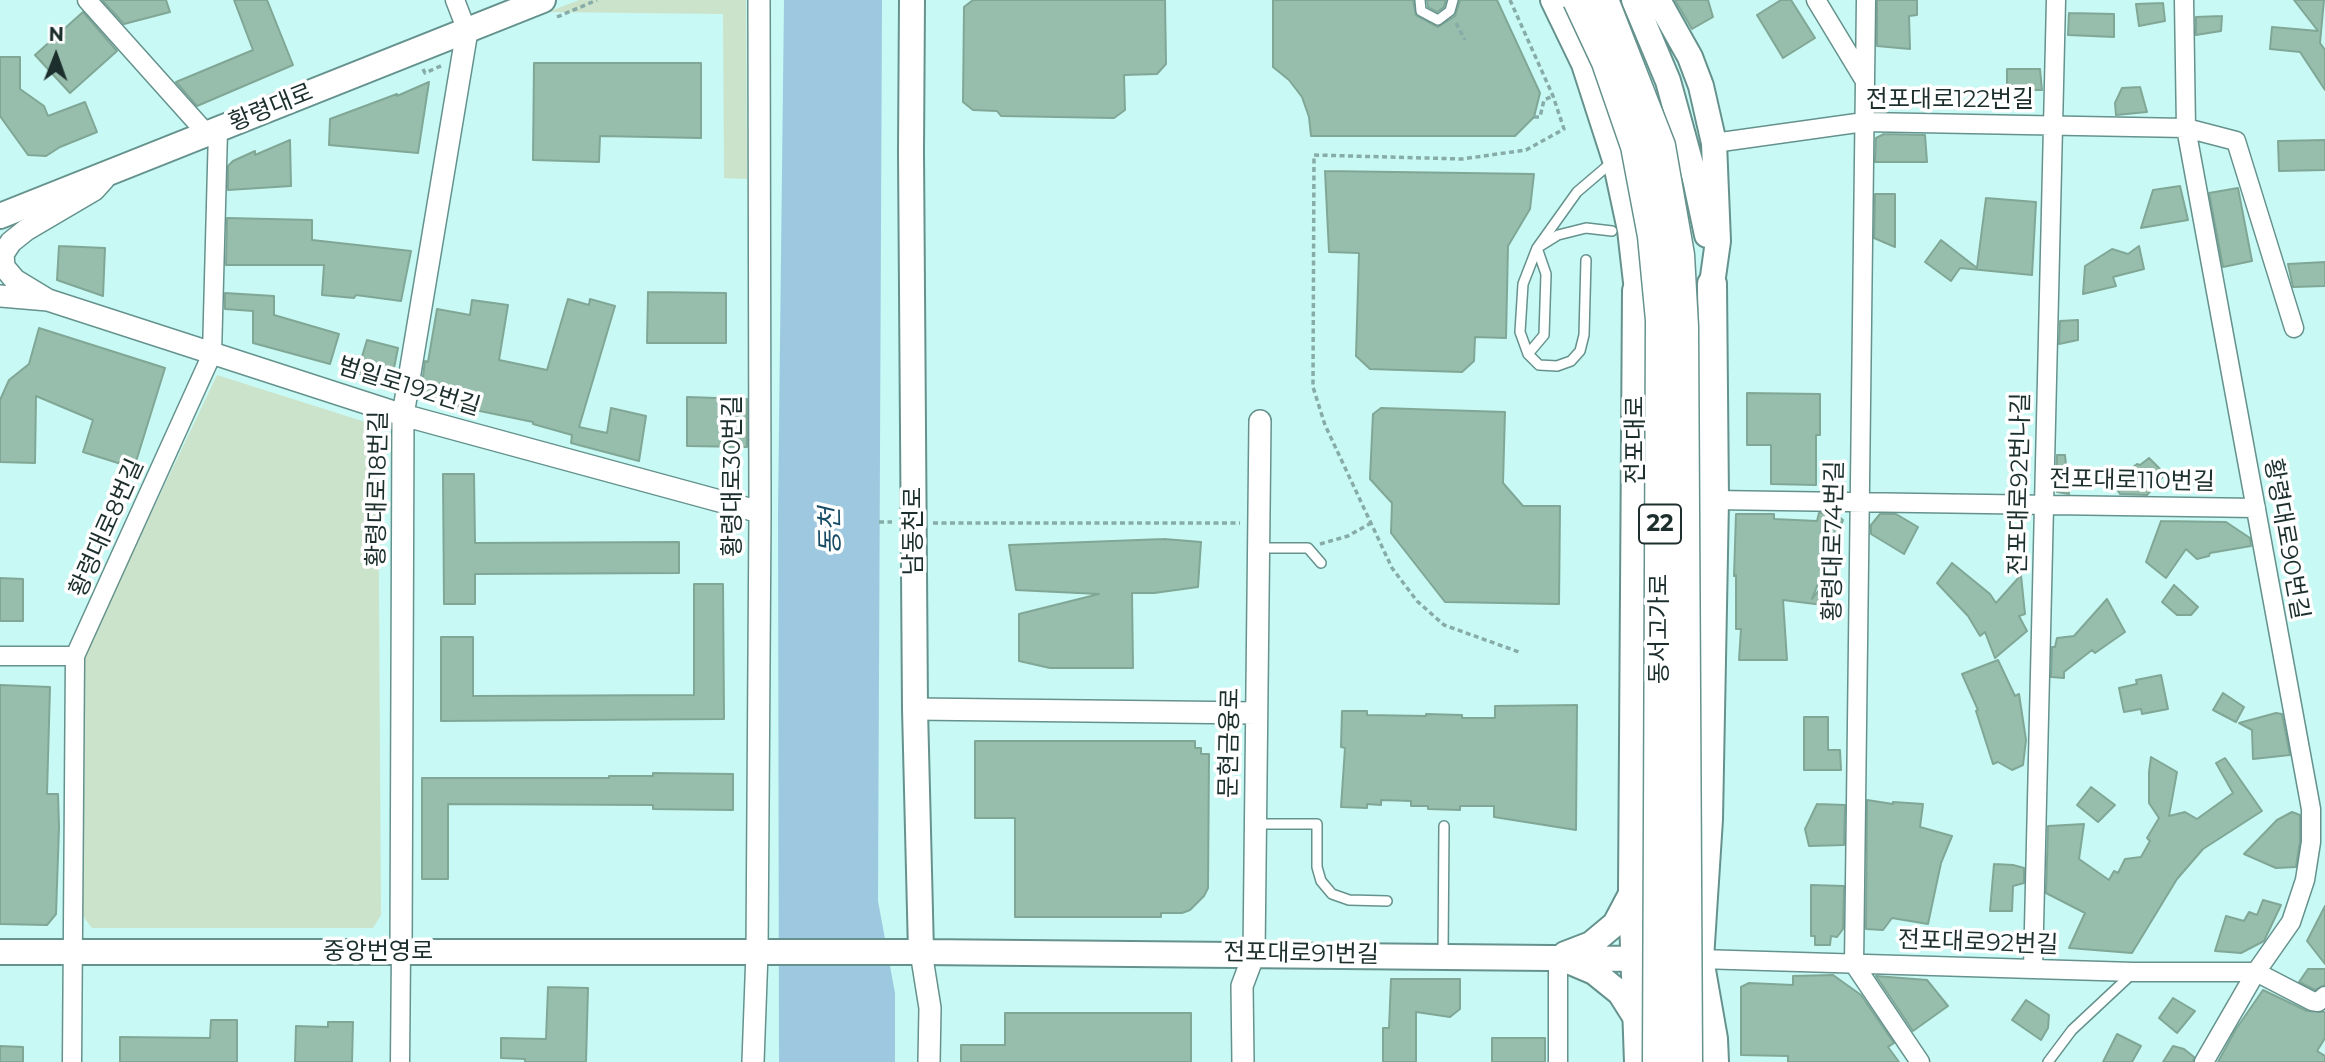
<!DOCTYPE html>
<meta charset="utf-8">
<style>
body{margin:0}
#map{position:relative;width:2325px;height:1062px;overflow:hidden;background:#c9f9f4;font-family:Montserrat,sans-serif}
canvas{display:block}
.north{position:absolute;left:21px;top:21px;width:70px;height:70px;-webkit-text-stroke:5px #fff;paint-order:stroke;rotate:1deg;font-size:19px;font-weight:700;line-height:28px;text-align:center;color:#1c2f2d}
.north::after{content:'';display:block;margin:auto;width:24px;height:32px;background:#1c2f2d;clip-path:polygon(50% 0,100% 100%,50% 72%,0 100%)}
</style>
<div id="map">
<canvas width="2325" height="1062"></canvas>
<div class="north">N</div>
</div>
<script>
const c = document.querySelector('canvas').getContext('2d');
c.lineJoin = 'round';
function paint(path, color) { c.fillStyle = color; c.fill(path, 'evenodd'); }
const toPath = rows => new Path2D(rows.map(r => 'M' + r).join(''));
function trace(path, color, width, dash) { c.strokeStyle = color; c.lineWidth = width; c.lineCap = dash ? 'butt' : 'round'; c.setLineDash(dash || []); c.stroke(path); }
function label(font, color, halo, rows, align = 'center') {
  c.font = font + ' Montserrat,"Noto Sans KR",sans-serif'; c.lineWidth = 7; c.setLineDash([]); c.textBaseline = 'middle'; c.strokeStyle = halo; c.fillStyle = color; for (const [text, x, y, turn = 0] of rows) {
    c.save(); c.translate(x, y); c.rotate((+turn || 0) * Math.PI / 180); c.textAlign = isNaN(turn) ? turn : align; if (halo) c.strokeText(text, 0, 0); c.fillText(text, 0, 0); c.restore();
  }
}
paint(toPath([
 [579,0,746,0,747,179,724,178,723,14,548,12],
 [217,375,378,426,381,915,373,928,92,928,79,911,84,654]
]), '#cce3cb');
paint(toPath([
 [784,0,882,0,878,901,895,993,895,1062,779,1062,778,512]
]), '#9ec8e0');
const building = toPath([
 [102,0,166,0,170,12,124,24,102,0],
 [234,0,267,0,293,65,197,106,176,82,253,50,234,0],
 [973,0,1165,0,1166,64,1157,74,1124,75,1125,110,1114,118,1001,116,997,111,973,110,963,102,964,7,973,0],
 [1273,0,1413,0,1416,15,1438,27,1455,16,1460,0,1497,0,1540,93,1534,117,1515,136,1311,136,1309,117,1302,97,1289,80,1273,67,1273,0],
 [1427,0,1446,0,1444,7,1437,12,1428,7,1427,0],
 [1675,0,1708,0,1713,17,1692,29,1675,0],
 [1781,0,1791,0,1815,38,1783,58,1757,15,1781,0],
 [1877,0,1917,0,1917,15,1909,16,1910,49,1877,46,1877,0],
 [2294,0,2324,0,2320,43,2325,50,2325,90,2300,52,2270,49,2272,27,2318,31,2294,0],
 [2163,3,2165,21,2139,26,2136,4,2163,3],
 [83,12,117,51,70,93,35,55,83,12],
 [2069,13,2114,14,2114,37,2068,35,2069,13],
 [2222,16,2221,31,2196,35,2196,17,2222,16],
 [0,57,20,57,20,89,44,106,48,116,85,102,97,132,60,147,46,156,28,155,0,116,0,57],
 [534,63,701,63,701,138,600,136,599,162,533,160,534,63],
 [2007,69,2040,69,2042,90,2007,90,2007,69],
 [429,82,418,153,329,145,330,119,397,94,397,96,429,82],
 [2140,87,2147,112,2116,115,2115,103,2122,88,2140,87],
 [1884,134,1925,135,1927,162,1875,162,1876,138,1884,134],
 [290,140,291,186,228,190,228,166,233,161,255,151,255,155,290,140],
 [2325,140,2325,170,2279,171,2278,141,2325,140],
 [1325,171,1534,174,1530,209,1508,246,1506,338,1475,337,1474,361,1462,372,1370,369,1356,356,1359,253,1329,252,1325,171],
 [2180,186,2188,220,2141,228,2153,190,2180,186],
 [2238,188,2252,261,2223,267,2209,193,2238,188],
 [1875,194,1895,194,1895,247,1874,238,1875,194],
 [1986,198,2036,202,2032,275,1960,268,1951,281,1925,262,1941,240,1977,268,1986,198],
 [227,218,312,220,312,240,411,251,401,301,356,295,354,298,322,295,324,265,226,265,227,218],
 [59,246,105,248,103,296,57,280,59,246],
 [2139,246,2144,269,2113,277,2116,286,2083,294,2085,266,2112,249,2128,254,2139,246],
 [2325,262,2325,286,2293,287,2288,264,2325,262],
 [648,292,726,293,726,343,647,343,648,292],
 [225,293,274,296,274,315,339,334,330,364,253,343,253,311,225,309,225,293],
 [568,299,589,305,590,299,615,306,579,427,607,433,611,408,646,416,639,461,571,443,572,435,533,424,533,422,451,405,429,396,422,384,425,361,428,362,437,309,470,315,472,300,508,305,499,360,547,370,568,299],
 [2078,320,2078,340,2059,344,2060,321,2078,320],
 [39,328,165,368,134,468,83,452,93,420,36,396,35,463,0,462,0,400,9,380,29,364,39,328],
 [367,340,398,348,391,383,357,373,367,340],
 [1747,393,1820,394,1820,435,1816,435,1816,485,1771,484,1771,445,1747,445,1747,393],
 [687,397,747,399,747,447,687,446,687,397],
 [1381,408,1505,412,1503,483,1523,506,1560,506,1559,604,1445,602,1391,533,1392,503,1370,479,1373,414,1381,408],
 [2057,455,2065,455,2069,494,2057,492,2056,490,2057,455],
 [2149,458,2165,474,2147,495,2120,494,2113,483,2137,464,2140,465,2149,458],
 [443,474,474,474,475,543,679,542,679,573,475,574,475,604,444,604,443,474],
 [1819,513,1834,513,1843,520,1812,599,1840,563,1831,606,1783,600,1787,660,1739,660,1741,629,1736,629,1736,575,1734,576,1736,514,1774,514,1774,519,1817,521,1819,513],
 [1880,514,1896,514,1918,527,1904,554,1871,534,1871,525,1880,514],
 [2161,521,2226,522,2250,538,2251,546,2210,553,2209,556,2197,559,2186,549,2166,578,2146,562,2161,521],
 [1164,539,1201,542,1198,587,1154,593,1132,593,1133,668,1050,668,1019,661,1019,614,1099,594,1016,590,1009,545,1164,539],
 [1952,563,1990,594,1996,603,2021,575,2025,614,2019,616,2027,631,1995,658,1985,632,1980,636,1968,616,1937,583,1952,563],
 [0,578,23,579,23,621,0,621,0,578],
 [694,584,723,584,724,719,441,721,441,637,473,637,473,696,694,695,694,584],
 [2174,585,2198,607,2191,615,2177,615,2162,602,2174,585],
 [2107,599,2125,632,2095,653,2092,650,2064,672,2064,678,2051,677,2052,647,2055,647,2057,638,2074,636,2107,599],
 [1998,660,2015,696,2019,694,2026,740,2023,765,2012,770,1998,762,1993,764,1976,711,1978,710,1962,674,1998,660],
 [2161,675,2168,709,2142,714,2141,709,2124,712,2119,688,2137,684,2136,680,2161,675],
 [0,685,50,687,47,794,58,794,59,827,56,914,47,925,0,924,0,685],
 [2223,693,2244,707,2236,722,2213,710,2223,693],
 [1577,705,1576,830,1494,817,1494,806,1460,806,1460,810,1428,809,1428,806,1411,806,1411,801,1381,800,1381,805,1367,804,1367,808,1341,807,1345,748,1341,747,1342,711,1367,711,1367,715,1426,716,1426,714,1462,715,1462,718,1495,718,1495,706,1577,705],
 [2276,713,2282,714,2290,755,2253,759,2252,730,2239,723,2276,713],
 [1804,717,1828,717,1828,750,1840,750,1841,770,1804,770,1804,717],
 [975,741,1195,741,1195,748,1201,748,1201,754,1209,754,1208,888,1204,896,1190,910,1182,913,1161,913,1161,917,1015,917,1015,818,975,818,975,741],
 [2151,757,2177,772,2169,816,2185,812,2197,819,2233,793,2216,763,2225,758,2262,811,2203,849,2177,879,2132,953,2069,948,2085,913,2046,893,2048,826,2084,824,2079,859,2109,880,2114,871,2118,873,2125,859,2141,857,2150,841,2147,838,2159,818,2149,803,2149,772,2151,757],
 [653,773,733,774,733,810,653,809,653,805,448,804,448,879,422,879,422,778,609,778,609,776,653,776,653,773],
 [2091,787,2115,805,2098,822,2077,805,2091,787],
 [1867,800,1893,804,1893,802,1923,804,1920,827,1952,836,1941,863,1928,924,1892,918,1883,930,1866,929,1867,800],
 [1817,804,1845,805,1844,845,1809,846,1805,829,1817,804],
 [2292,812,2300,815,2300,841,2296,867,2276,868,2244,854,2277,820,2292,812],
 [1994,864,2013,865,2024,868,2024,883,2013,886,2012,911,1990,911,1994,864],
 [1811,885,1844,886,1843,929,1837,937,1831,936,1830,945,1815,945,1815,936,1811,936,1811,885],
 [2263,900,2281,905,2264,941,2241,953,2215,951,2226,916,2244,921,2249,912,2257,915,2263,900],
 [2325,906,2325,964,2307,941,2325,906],
 [2308,969,2325,969,2325,985,2315,990,2299,982,2308,969],
 [1833,975,1861,995,1894,1043,1888,1047,1899,1062,1788,1062,1788,1056,1741,1055,1741,987,1749,983,1793,985,1793,976,1833,975],
 [1876,976,1927,980,1948,1006,1913,1031,1876,976],
 [1391,979,1460,979,1460,1009,1450,1017,1416,1012,1416,1062,1383,1062,1383,1028,1389,1028,1391,979],
 [548,987,588,988,586,1062,525,1062,525,1059,501,1058,501,1038,546,1039,548,987],
 [2263,990,2307,1011,2325,1012,2325,1038,2317,1051,2325,1056,2325,1062,2218,1062,2236,1029,2263,990],
 [2173,998,2195,1011,2177,1033,2159,1018,2173,998],
 [2026,1000,2049,1015,2048,1028,2041,1040,2012,1020,2026,1000],
 [1005,1013,1191,1013,1191,1062,961,1062,961,1045,1005,1045,1005,1013],
 [211,1020,237,1020,237,1062,120,1062,120,1037,210,1038,211,1020],
 [328,1022,353,1022,352,1062,295,1062,296,1026,328,1027,328,1022],
 [2117,1034,2141,1046,2132,1062,2103,1062,2117,1034],
 [1492,1038,1545,1038,1545,1062,1492,1062,1492,1038],
 [0,1046,23,1047,23,1062,0,1062,0,1046],
 [2173,1046,2184,1049,2194,1057,2193,1062,2163,1062,2173,1046]
]);
paint(building, '#97bead');
trace(building, '#80a796', 2);
const service = toPath([
 [1420,0,1421,11,1438,20,1450,11,1453,0],
 [1586,260,1584,335,1580,351,1571,361,1557,366,1539,365,1528,354,1520,332,1523,284,1537,248,1577,192,1611,163],
 [1528,354,1544,335,1546,274,1537,248,1558,235,1586,228,1612,231],
 [1260,548,1308,548,1321,563],
 [1257,824,1317,824,1317,867,1321,881,1332,894,1349,900,1387,901],
 [1443,954,1444,826],
 [2048,1062,2072,1030,2133,973]
]);
const minor = toPath([
 [87,0,207,134],
 [455,0,467,31],
 [1816,0,1865,81],
 [1866,0,1854,964,1920,1062],
 [2184,0,2186,128,2311,809,2311,842,2305,880,2291,922,2256,972,2204,1062],
 [1714,143,1864,122,2186,128,2236,141,2294,328],
 [1714,500,2256,508],
 [0,656,75,656],
 [1699,959,2134,972,2256,972,2312,1001,2318,1002,2325,996],
 [2033,969,2056,0],
 [72,1062,75,656,212,354,218,130],
 [400,1062,401,952],
 [1558,1062,1558,957]
]);
const tertiary = toPath([
 [0,296,48,300,15,280,4,267,3,254,11,242,26,230,94,190,104,179],
 [48,300,403,415,760,512],
 [915,709,1256,713],
 [401,952,403,415,467,31],
 [921,952,930,1008,929,1062],
 [753,1062,757,952,760,512,759,0],
 [1243,1062,1242,986,1254,954,1260,421]
]);
const secondary = toPath([
 [912,0,911,151,915,709,921,952],
 [1553,0,1584,64,1615,160,1630,230,1637,291],
 [1634,0,1668,81,1695,179,1707,235],
 [1658,0,1690,57,1701,86,1714,143,1718,241,1712,284],
 [0,216,543,0],
 [0,952,921,952,1655,959],
 [1565,954,1591,944,1615,924,1633,890],
 [1568,961,1594,972,1620,993,1639,1023]
]);
const primary = toPath([
 [1712,284,1714,500,1708,819,1699,959,1713,1039,1714,1062],
 [1637,291,1633,890,1639,1062]
]);
trace(service, '#65928d', 12);
trace(minor, '#65928d', 21);
trace(tertiary, '#65928d', 24);
trace(secondary, '#65928d', 28);
trace(primary, '#65928d', 32);
trace(toPath([
 [1510,0,1553,96,1564,129,1526,150,1462,159,1314,155,1313,387,1325,425,1392,568,1417,601,1444,625,1519,652],
 [557,17,597,0],
 [1456,23,1465,40],
 [423,69,425,73,443,65],
 [1534,117,1540,117,1544,100,1553,96],
 [879,522,892,522],
 [933,523,1240,523],
 [1320,544,1348,536,1371,523]
]), '#87aca8', 3.5, [5, 3.5]);
trace(service, '#fff', 9);
trace(minor, '#fff', 18);
trace(tertiary, '#fff', 21);
trace(secondary, '#fff', 24);
trace(primary, '#fff', 28);
const trunkBridge = toPath([
 [1578,0,1607,62,1636,146,1653,236,1661,320,1658,1062],
 [1603,0,1660,146,1679,255,1683,326,1687,1062]
]);
trace(trunkBridge, '#65928d', 33, []);
trace(trunkBridge, '#fff', 30);
for (const [x, y, w] of [
 [1660,524,42]
]) { const box = new Path2D(); box.roundRect(x - w / 2, y - 19.5, w, 39, 5); c.fillStyle = '#fff'; c.fill(box); trace(box, '#1c2f2d', 2); }
label('bold 23px', '#1c2f2d', null, [
 ["22",1660,524]
]);
label('24px', '#1c2f2d', '#fff', [
 ["전포대로122번길",1950,100],
 ["황령대로",271,108,-22],
 ["범일로192번길",409,387,17],
 ["전포대로",1636,440,-90],
 ["황령대로30번길",733,476,-90],
 ["전포대로110번길",2132,481,1],
 ["전포대로92번나길",2020,484,-89],
 ["황령대로18번길",378,489,-89],
 ["황령대로8번길",107,528,-66],
 ["남동천로",914,531,-90],
 ["황령대로90번길",2286,539,80],
 ["황령대로74번길",1834,541,-89],
 ["동서고가로",1660,629,-90],
 ["문현금융로",1230,743,-89],
 ["전포대로92번길",1978,943,2],
 ["중앙번영로",378,952],
 ["전포대로91번길",1301,954,1]
]);
label('italic 26px', '#174c65', '#fff', [
 ["동천",831,531,-91]
]);
</script>
